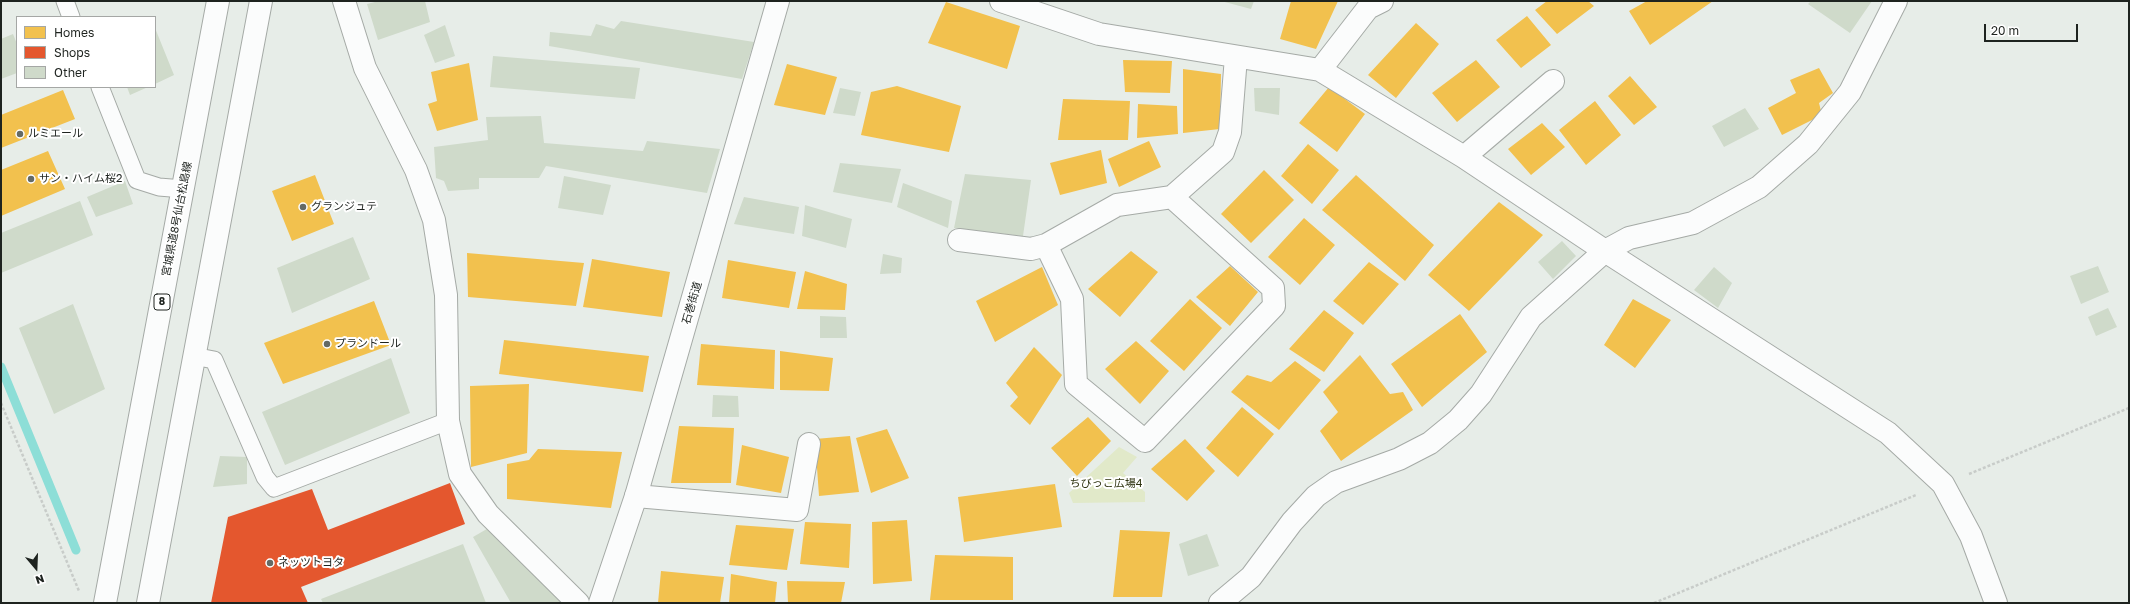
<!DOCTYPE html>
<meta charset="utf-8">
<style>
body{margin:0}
#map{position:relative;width:2130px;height:604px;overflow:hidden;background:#e7ede8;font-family:"Golos Text",sans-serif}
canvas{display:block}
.frame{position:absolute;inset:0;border:2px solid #1e231f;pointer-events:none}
.legend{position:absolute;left:16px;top:16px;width:140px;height:72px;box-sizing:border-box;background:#fff;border:1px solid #a5a7a5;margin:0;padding:5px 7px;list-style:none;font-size:12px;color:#1e231f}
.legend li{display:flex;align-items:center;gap:8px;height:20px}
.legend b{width:20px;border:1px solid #a5a7a5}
.north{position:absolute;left:16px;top:548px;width:40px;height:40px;-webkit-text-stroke:3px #fff;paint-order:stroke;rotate:161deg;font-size:11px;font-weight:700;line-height:16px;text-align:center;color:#1e231f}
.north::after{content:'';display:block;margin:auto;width:14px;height:18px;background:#1e231f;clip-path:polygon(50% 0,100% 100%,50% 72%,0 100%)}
.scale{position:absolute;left:1984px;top:24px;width:94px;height:18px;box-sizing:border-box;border:2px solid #1e231f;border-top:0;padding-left:5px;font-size:12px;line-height:14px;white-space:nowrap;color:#1e231f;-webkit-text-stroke:3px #fff;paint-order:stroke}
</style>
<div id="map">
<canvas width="2130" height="604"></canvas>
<div class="frame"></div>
<ul class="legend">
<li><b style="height:11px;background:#f2c14e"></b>Homes</li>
<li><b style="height:11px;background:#e4572e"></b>Shops</li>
<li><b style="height:11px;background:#cfdaca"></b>Other</li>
</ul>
<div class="north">N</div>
<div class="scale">20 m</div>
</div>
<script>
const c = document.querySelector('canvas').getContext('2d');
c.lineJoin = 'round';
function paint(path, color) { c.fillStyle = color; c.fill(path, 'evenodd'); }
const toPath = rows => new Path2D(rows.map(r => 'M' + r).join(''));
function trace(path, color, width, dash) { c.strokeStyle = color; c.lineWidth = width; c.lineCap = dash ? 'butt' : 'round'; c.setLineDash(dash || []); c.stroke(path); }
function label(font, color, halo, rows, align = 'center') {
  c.font = font + ' "Golos Text","Noto Sans JP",sans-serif'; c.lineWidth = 4; c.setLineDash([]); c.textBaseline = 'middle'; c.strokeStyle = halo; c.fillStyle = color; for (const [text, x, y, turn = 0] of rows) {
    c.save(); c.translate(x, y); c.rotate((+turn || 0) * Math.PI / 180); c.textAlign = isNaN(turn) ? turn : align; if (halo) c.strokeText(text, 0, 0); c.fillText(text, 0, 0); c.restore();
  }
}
paint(toPath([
 [1119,447,1137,457,1123,473,1145,492,1145,502,1073,503,1069,493]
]), '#e1e9c9');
paint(toPath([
 [1291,1,1338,1,1316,49,1280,39],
 [1547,1,1588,1,1594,6,1557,34,1535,10],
 [1647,1,1713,1,1650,45,1629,11],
 [946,2,1020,26,1007,69,928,43],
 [1527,16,1551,45,1521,68,1496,40],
 [1416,23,1439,44,1396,98,1368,75],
 [1123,60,1172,61,1170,93,1125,92],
 [1476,60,1500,87,1457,122,1432,93],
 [469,63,478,120,437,131,428,104,437,101,431,72],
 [787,64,837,77,825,115,774,105],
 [1819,68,1833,93,1819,103,1822,115,1782,135,1768,108,1796,93,1790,80],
 [1183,69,1221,74,1220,129,1183,133],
 [1630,76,1657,107,1634,125,1608,96],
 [897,86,961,106,949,152,861,135,871,92],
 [1329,87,1365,114,1337,152,1299,123],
 [63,90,75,119,1,148,1,115],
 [1063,99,1130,101,1128,140,1058,140],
 [1595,101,1621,135,1586,165,1559,130],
 [1138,104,1177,106,1178,134,1137,138],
 [1542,123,1565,147,1531,175,1508,149],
 [1149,141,1161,167,1119,187,1108,159],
 [1308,144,1339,170,1312,204,1281,176],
 [1101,150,1107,183,1060,195,1050,163],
 [48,151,65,189,1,216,1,170],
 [1264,170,1294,200,1251,243,1221,214],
 [315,175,334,224,292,241,272,191],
 [1356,175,1434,245,1405,281,1322,210],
 [1499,202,1543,235,1469,311,1428,275],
 [1304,218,1335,245,1300,285,1268,257],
 [1131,251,1158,272,1120,317,1088,289],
 [467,253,584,263,576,306,468,297],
 [592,259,670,272,662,317,583,307],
 [728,260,796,272,789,308,722,298],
 [1369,262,1399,284,1363,325,1333,301],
 [1230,266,1258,292,1230,326,1196,297],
 [1042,267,1058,305,995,342,976,301],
 [805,271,847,284,845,310,797,309],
 [1190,299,1222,328,1184,371,1150,341],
 [1633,299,1671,320,1635,368,1604,345],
 [374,301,391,345,283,384,264,343],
 [1324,310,1354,333,1324,372,1289,349],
 [1460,314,1487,352,1422,407,1391,364],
 [504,340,649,356,643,392,499,374],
 [1136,341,1169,371,1140,404,1105,369],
 [701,344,775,350,774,389,697,385],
 [1034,347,1062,375,1030,425,1010,406,1018,397,1006,383],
 [780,351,833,358,829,391,780,390],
 [1360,355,1390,394,1403,392,1413,410,1341,461,1320,431,1338,412,1323,392],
 [1295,361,1321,380,1279,430,1231,392,1247,375,1271,382],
 [529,384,527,453,471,467,470,386],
 [1242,407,1274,434,1238,477,1206,448],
 [1088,417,1111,441,1077,476,1051,448],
 [679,426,734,428,731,483,671,483],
 [887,429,909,478,871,493,856,438],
 [850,436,859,492,819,496,815,439],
 [1185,439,1215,471,1187,501,1151,469],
 [742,445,789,457,781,493,736,485],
 [538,449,622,452,611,508,507,499,507,464,529,460],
 [1055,484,1062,527,964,542,958,497],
 [907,520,912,581,873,584,872,522],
 [805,522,851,524,849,568,800,564],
 [736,525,794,529,787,570,729,565],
 [1120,530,1170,532,1162,597,1113,597],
 [935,555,1013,557,1013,600,930,600],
 [661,571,724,577,720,603,658,603],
 [731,574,777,582,775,603,729,603],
 [787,581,845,582,841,603,788,603]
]), '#f2c14e');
paint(toPath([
 [450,483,465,524,301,587,308,603,211,603,228,517,312,489,328,530]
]), '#e4572e');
trace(toPath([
 [1,367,76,550]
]), '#8dded7', 9);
paint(toPath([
 [379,1,425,1,430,22,378,40,367,4],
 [1221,1,1254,1,1251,9],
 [1811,1,1872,1,1850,33,1808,4],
 [621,21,754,42,742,79,549,46,550,32,591,36,596,24,614,29],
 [445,25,455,56,435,63,424,35],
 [155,28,174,75,155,84],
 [13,34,17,44,17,73,1,79,1,39],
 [493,56,640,68,635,99,490,87],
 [127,87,148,87,130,95],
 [840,88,861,92,855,116,833,113],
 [1254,88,1280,88,1279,115,1255,111],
 [1745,108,1759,129,1724,147,1712,126],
 [541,116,544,143,643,151,647,141,720,149,707,193,546,166,539,178,479,178,479,189,448,191,444,181,436,178,434,147,488,140,486,117],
 [840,163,901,169,892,203,833,192],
 [965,174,1031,180,1023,236,954,228],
 [564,176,611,185,603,215,558,208],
 [125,181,133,204,96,217,87,197],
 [903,183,952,201,948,228,897,207],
 [744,197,799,207,794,234,734,224],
 [80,201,93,235,1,273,1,233],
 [805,205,852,219,846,248,802,236],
 [353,237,370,279,292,313,277,268],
 [1562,241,1576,256,1553,279,1538,262],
 [883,254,902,258,901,273,880,274],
 [2098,266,2109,292,2081,304,2070,276],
 [1714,267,1732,283,1718,308,1694,290],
 [73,304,105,389,54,414,19,328],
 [2108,308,2117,327,2096,336,2088,317],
 [820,316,846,317,847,338,820,338],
 [391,358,410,413,285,465,262,412],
 [713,395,738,396,739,417,712,417],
 [220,456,247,457,247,484,213,487],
 [492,526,566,603,511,603,473,537],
 [1207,534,1219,566,1188,576,1179,544],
 [463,544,486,603,323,603,321,599]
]), '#cfdaca');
const lane = toPath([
 [65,1,71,17],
 [100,87,137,180,159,187,183,189],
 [193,356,214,360,265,477,274,488,448,421]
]);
const street = toPath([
 [344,1,365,68,416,170,434,220,446,295,448,421,460,474,488,514,578,603],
 [1001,1,1099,34,1320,70,1464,157,1605,251,1888,433,1943,484,1971,536,1996,603],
 [1320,70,1368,8,1382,1],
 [1464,157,1553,81],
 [1172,197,1273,288,1274,306,1145,441,1076,384,1072,299,1046,245,1117,205,1172,197,1223,152,1230,132,1236,57],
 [959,240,1031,249,1046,245],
 [636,496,797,510,809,444],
 [1220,603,1251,577,1292,522,1316,496,1336,482,1399,459,1430,443,1458,420,1481,394,1531,317,1605,251,1629,238,1693,223,1759,187,1808,144,1850,92,1896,1]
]);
const secondary = toPath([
 [600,603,636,496,778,1]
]);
const primary = toPath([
 [105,603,218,1],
 [148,603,261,1]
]);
trace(lane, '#a5aaa6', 19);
trace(street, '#a5aaa6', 24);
trace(secondary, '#a5aaa6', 24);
trace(primary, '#a5aaa6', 24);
trace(toPath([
 [1,403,79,591],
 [1969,474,2129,408],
 [1654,603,1916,495]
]), '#c8ccc9', 2.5, [3, 2]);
trace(lane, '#fbfcfc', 17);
trace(street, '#fbfcfc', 22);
trace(secondary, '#fbfcfc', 22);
trace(primary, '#fbfcfc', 22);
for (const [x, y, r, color] of [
 [20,134,4,"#646a65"],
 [31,179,4,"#646a65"],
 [303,207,4,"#646a65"],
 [327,344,4,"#646a65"],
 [270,563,4,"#646a65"]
]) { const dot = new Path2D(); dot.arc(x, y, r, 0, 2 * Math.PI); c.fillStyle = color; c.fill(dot); trace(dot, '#fff', 1.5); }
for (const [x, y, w] of [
 [162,302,16]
]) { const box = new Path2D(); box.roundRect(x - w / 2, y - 8, w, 16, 3); c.fillStyle = '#fff'; c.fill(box); trace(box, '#1e231f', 1); }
label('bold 10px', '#1e231f', null, [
 ["8",162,302]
]);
label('11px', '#1e231f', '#fff', [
 ["ルミエール",28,134],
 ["サン・ハイム桜2",39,179],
 ["グランジュテ",311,207],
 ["プランドール",335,344],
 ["ネッツトヨタ",278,563]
], 'left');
label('11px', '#1e231f', '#fff', [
 ["宮城県道8号仙台松島線",177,219,-79],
 ["石巻街道",692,303,-74]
]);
label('11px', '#2f3411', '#fff', [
 ["ちびっこ広場4",1106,484]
]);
</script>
